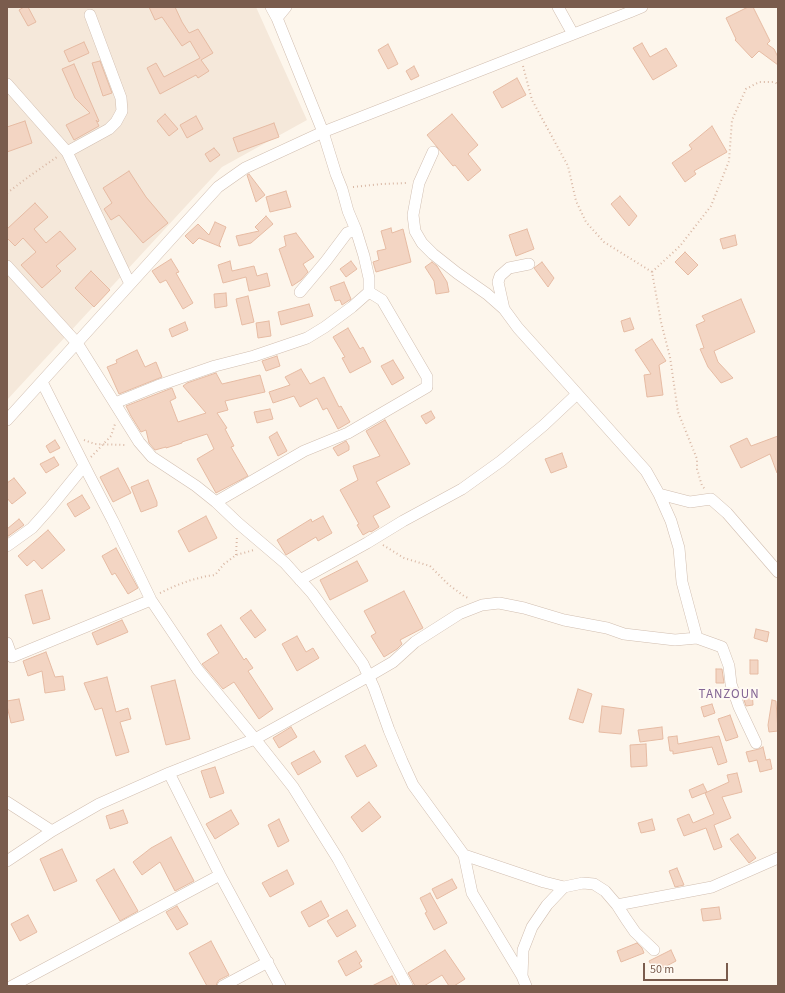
<!DOCTYPE html>
<style>
body{margin:0}
#map{position:relative;width:785px;height:993px;overflow:hidden;background:#fdf6ec;font-family:"Source Sans 3",sans-serif}
canvas{display:block}
.frame{position:absolute;inset:0;border:8px solid #7a5c4d;pointer-events:none}
.scale{position:absolute;left:643px;top:963px;width:85px;height:18px;box-sizing:border-box;border:2px solid #7a5c4d;border-top:0;padding-left:5px;font-size:12px;line-height:14px;white-space:nowrap;color:#7a5c4d;-webkit-text-stroke:3px #fffaf3;paint-order:stroke}
</style>
<div id="map">
<canvas width="785" height="993"></canvas>
<div class="frame"></div>
<div class="scale">50 m</div>
</div>
<script>
const c = document.querySelector('canvas').getContext('2d');
c.lineJoin = 'round';
function paint(path, color) { c.fillStyle = color; c.fill(path, 'evenodd'); }
const toPath = rows => new Path2D(rows.map(r => 'M' + r).join(''));
function trace(path, color, width, dash) { c.strokeStyle = color; c.lineWidth = width; c.lineCap = dash ? 'butt' : 'round'; c.setLineDash(dash || []); c.stroke(path); }
function label(font, color, halo, rows, align = 'center') {
  c.font = font + ' "Source Sans 3",sans-serif'; c.lineWidth = 4; c.setLineDash([]); c.textBaseline = 'middle'; c.strokeStyle = halo; c.fillStyle = color; for (const [text, x, y, turn = 0] of rows) {
    c.save(); c.translate(x, y); c.rotate((+turn || 0) * Math.PI / 180); c.textAlign = isNaN(turn) ? turn : align; if (halo) c.strokeText(text, 0, 0); c.fillText(text, 0, 0); c.restore();
  }
}
paint(toPath([
 [7,7,256,7,307,120,222,167,7,400]
]), '#f5e8da');
const building = toPath([
 [24,7,28,7,36,22,28,26,19,10,24,7],
 [149,7,175,7,182,22,189,33,198,29,213,53,201,60,209,71,198,78,196,75,160,94,147,68,156,63,164,77,200,58,190,41,182,46,162,17,155,20,149,7],
 [748,7,753,7,770,41,767,44,774,49,778,57,778,65,759,51,752,58,735,40,736,39,726,18,748,7],
 [84,42,89,53,69,62,64,51,84,42],
 [642,43,650,57,666,48,677,66,653,80,633,48,642,43],
 [388,44,398,64,388,69,378,50,388,44],
 [100,61,112,93,103,96,92,63,100,61],
 [74,64,99,121,98,122,96,120,99,126,74,140,66,125,90,113,75,98,62,69,74,64],
 [414,66,419,76,411,80,406,71,414,66],
 [517,78,526,95,502,108,493,92,517,78],
 [165,114,178,129,169,136,157,121,165,114],
 [452,114,478,145,468,154,481,170,468,181,455,165,453,166,427,135,452,114],
 [196,116,203,129,187,138,180,125,196,116],
 [25,121,32,143,7,152,7,127,25,121],
 [274,123,279,137,238,152,233,138,274,123],
 [712,126,727,152,694,171,696,174,685,182,672,163,692,149,689,145,712,126],
 [214,148,220,155,210,162,205,154,214,148],
 [129,171,146,197,168,223,143,243,119,215,111,220,104,209,112,203,103,188,129,171],
 [249,174,265,195,256,202,247,175,249,174],
 [286,191,291,207,270,212,266,197,286,191],
 [620,196,637,216,629,226,611,204,620,196],
 [35,203,48,217,34,229,46,243,60,231,76,249,56,266,61,271,42,288,21,265,36,252,23,238,15,246,7,238,7,229,35,203],
 [266,216,273,224,251,243,239,246,236,236,259,231,255,227,266,216],
 [215,222,226,227,219,245,221,247,199,238,193,244,185,236,198,224,209,235,215,222],
 [391,228,392,233,403,229,411,262,376,272,373,262,379,260,377,251,386,249,381,231,391,228],
 [527,229,534,249,516,256,509,235,527,229],
 [296,233,314,257,303,264,308,272,301,280,292,286,279,249,286,246,284,236,296,233],
 [735,235,737,245,723,249,720,239,735,235],
 [685,252,698,265,688,275,675,262,685,252],
 [171,259,179,272,176,273,193,303,183,309,166,280,160,283,152,271,171,259],
 [230,261,232,271,254,266,257,276,267,273,270,286,249,291,246,277,223,283,218,265,230,261],
 [351,261,357,269,346,277,340,269,351,261],
 [432,262,437,266,447,282,449,292,436,294,434,281,425,267,432,262],
 [542,262,554,278,548,287,534,268,542,262],
 [91,271,110,290,94,307,75,288,91,271],
 [344,282,351,299,342,305,340,300,335,301,330,287,344,282],
 [226,293,227,306,215,308,214,294,226,293],
 [248,296,254,322,242,325,236,299,248,296],
 [741,299,755,332,714,351,718,362,733,378,721,383,708,367,700,349,704,348,696,325,705,321,702,316,741,299],
 [309,304,313,316,281,325,278,312,309,304],
 [630,318,634,329,624,332,621,321,630,318],
 [269,321,271,336,258,338,256,323,269,321],
 [185,322,188,330,172,337,169,329,185,322],
 [348,328,360,349,363,347,371,362,350,373,342,358,345,357,333,337,348,328],
 [652,339,666,361,659,365,663,395,647,397,644,375,651,374,635,350,652,339],
 [137,350,145,367,156,362,162,377,119,394,107,367,117,363,116,360,137,350],
 [277,356,280,366,266,371,262,361,277,356],
 [393,360,404,378,392,385,381,366,393,360],
 [301,369,310,384,324,377,339,407,341,406,350,422,338,429,327,408,323,410,317,398,300,407,294,396,273,403,269,392,290,385,285,377,301,369],
 [216,373,222,384,260,375,265,392,225,401,228,410,217,413,227,428,225,429,234,446,231,447,248,476,216,493,197,459,214,449,207,434,182,442,182,443,166,448,166,447,155,450,149,443,146,430,141,432,131,416,126,406,172,388,176,398,170,401,178,422,206,413,183,386,187,383,216,373],
 [270,409,273,419,257,423,254,412,270,409],
 [431,411,435,418,426,424,421,416,431,411],
 [385,420,410,464,376,482,390,507,373,516,379,527,371,532,370,531,363,535,357,525,359,524,340,490,358,480,353,466,380,456,366,431,385,420],
 [277,432,287,451,278,456,269,437,277,432],
 [778,436,778,473,777,473,770,454,741,468,730,446,747,438,751,446,778,436],
 [55,440,60,448,50,453,46,446,55,440],
 [346,441,349,446,349,450,338,456,333,448,346,441],
 [562,453,567,467,551,473,545,459,562,453],
 [54,457,59,465,46,473,40,464,54,457],
 [118,468,131,493,113,502,100,477,118,468],
 [14,478,26,493,12,504,7,498,7,483,14,478],
 [148,480,157,502,157,506,141,512,131,487,148,480],
 [82,495,90,508,75,517,67,504,82,495],
 [206,516,217,538,189,552,178,531,206,516],
 [323,516,332,533,318,541,316,537,286,555,277,540,311,519,312,522,323,516],
 [19,519,24,525,7,537,7,529,19,519],
 [48,530,65,550,42,569,34,560,27,566,18,556,48,530],
 [116,548,138,588,128,594,115,573,112,575,102,556,116,548],
 [357,561,368,581,330,600,320,580,357,561],
 [42,590,50,619,33,624,25,595,42,590],
 [404,591,423,628,400,640,402,644,397,649,384,657,371,636,376,633,364,611,404,591],
 [251,610,266,630,255,638,240,618,251,610],
 [122,620,128,632,97,645,92,633,122,620],
 [221,625,244,660,246,658,253,668,248,671,273,709,259,719,234,682,223,689,202,664,219,653,207,634,221,625],
 [756,629,769,632,767,642,754,638,756,629],
 [297,636,306,652,313,648,319,658,297,671,282,644,297,636],
 [46,652,55,677,63,676,65,690,45,693,42,671,28,676,23,661,46,652],
 [750,660,758,660,758,674,750,674,750,660],
 [716,669,722,669,724,683,716,683,716,669],
 [107,677,116,712,128,708,131,719,120,722,129,752,116,756,102,708,95,710,84,683,107,677],
 [175,680,190,739,166,745,151,686,175,680],
 [578,689,592,694,583,723,569,719,578,689],
 [752,689,753,705,746,706,743,697,743,690,752,689],
 [19,699,24,720,11,723,7,706,7,701,19,699],
 [772,700,776,701,778,731,769,732,768,725,772,700],
 [712,704,715,713,704,717,701,707,712,704],
 [602,706,624,709,621,734,599,732,602,706],
 [730,715,738,737,726,741,718,719,730,715],
 [291,727,297,737,279,748,273,738,291,727],
 [662,727,663,739,640,742,638,730,662,727],
 [677,736,678,744,719,736,727,762,718,765,712,747,673,754,673,751,670,751,668,737,677,736],
 [646,744,647,766,631,767,630,745,646,744],
 [365,745,377,766,357,777,345,756,365,745],
 [763,747,766,760,770,759,772,769,760,772,757,760,749,762,746,752,759,749,763,747],
 [314,751,321,762,298,775,291,763,314,751],
 [215,767,224,793,210,798,201,771,215,767],
 [737,773,742,792,722,797,731,818,714,825,722,847,714,850,706,828,684,836,677,819,689,814,693,823,714,814,705,793,729,782,727,775,737,773],
 [703,784,707,792,692,798,689,790,703,784],
 [369,802,381,817,362,832,351,817,369,802],
 [123,810,128,823,110,829,106,816,123,810],
 [231,810,239,824,215,839,206,824,231,810],
 [279,819,289,841,278,847,268,825,279,819],
 [652,819,655,830,641,833,638,823,652,819],
 [738,834,756,858,749,863,730,839,738,834],
 [171,837,194,881,175,891,160,862,142,875,133,862,151,848,171,837],
 [62,849,77,881,54,891,40,859,62,849],
 [677,868,684,885,675,887,669,871,677,868],
 [114,869,138,911,120,921,96,880,114,869],
 [287,870,294,884,270,897,262,883,287,870],
 [452,879,457,888,437,899,432,889,452,879],
 [430,893,447,923,434,930,425,913,427,912,420,898,430,893],
 [321,901,329,916,309,927,301,912,321,901],
 [177,906,188,924,177,930,166,912,177,906],
 [719,907,721,919,703,921,701,909,719,907],
 [347,910,356,926,337,937,327,921,347,910],
 [28,915,37,932,20,941,11,924,28,915],
 [211,941,229,975,219,980,217,983,216,986,207,986,189,953,211,941],
 [637,943,642,948,644,953,621,962,617,951,637,943],
 [445,950,465,979,454,986,449,986,442,975,424,986,415,986,408,973,445,950],
 [671,950,676,961,655,972,649,961,671,950],
 [356,951,362,961,359,963,362,967,346,976,338,961,356,951],
 [392,976,397,986,372,986,392,976]
]);
paint(building, '#f3d5c3');
trace(building, '#e6bba3', 1);
const minor = toPath([
 [558,7,573,34],
 [277,18,286,7],
 [7,84,67,152,130,284],
 [67,152,109,129,116,122,122,111,121,98,90,15],
 [433,152,419,183,413,215,415,231,422,243,433,254,457,273,487,294,504,309,518,328,572,388,646,471,659,494,671,521,679,548,682,582,697,638],
 [7,266,77,343,139,442,152,457,196,486,216,502,238,523,285,563,312,593,338,629,363,664,374,688,389,730,402,761,413,785,464,855,472,893,522,976,526,986],
 [300,292,326,261,347,233,356,230],
 [504,309,498,282,500,276,509,268,529,264],
 [42,382,89,475,113,521,151,600,198,670,255,739,293,787,338,859,407,986],
 [115,403,157,386,215,366,254,356,307,338,325,327,352,307,369,292,369,278,364,256,356,230,348,211,342,189,336,174,323,132,277,18,271,7],
 [7,420,218,187,245,168,323,132,630,12,642,7],
 [659,494,690,502,711,499,727,513,778,572],
 [216,502,304,451,348,433,427,387,427,377,382,300,369,292],
 [7,546,32,528,49,509,84,466],
 [300,580,367,543,403,521,462,489,501,461,544,425,577,394],
 [7,643,12,657,151,600],
 [169,773,255,739,369,676,393,662,415,642,459,614,482,605,499,603,524,608,564,620,607,628,624,634,675,640,697,638,722,647,729,666,731,684,739,707,756,743],
 [7,802,52,831],
 [464,855,544,882,564,887,583,883,594,884,605,891,617,905,626,919,635,932,654,950],
 [7,861,52,831,99,804,169,773,220,875,280,986],
 [617,905,712,887,778,858],
 [522,976,523,950,532,927,547,905,564,887],
 [12,986,220,875],
 [223,986,268,962]
]);
trace(minor, '#d1beb0', 12);
trace(toPath([
 [523,66,532,100,568,166,576,201,586,222,604,242,652,272,661,322,670,357,678,412,697,459,697,469,702,486,705,489],
 [353,187,382,184,408,183],
 [7,193,31,175,57,157],
 [652,272,680,246,711,206,729,161,732,120,746,89,759,82,774,82,778,84],
 [84,440,95,444,127,445],
 [91,457,111,436,115,424],
 [383,545,404,558,430,566,449,585,464,596,468,598],
 [236,555,237,536],
 [160,593,175,586,191,580,207,576,215,575,224,564,236,555,254,550]
]), '#d9b8a5', 2, [1, 3]);
trace(minor, '#fff', 11);
c.letterSpacing = '1px';
label('13px', '#846695', '#fffaf3', [
 ["TANZOUN",729,695]
]);
c.letterSpacing = '0px';
</script>
